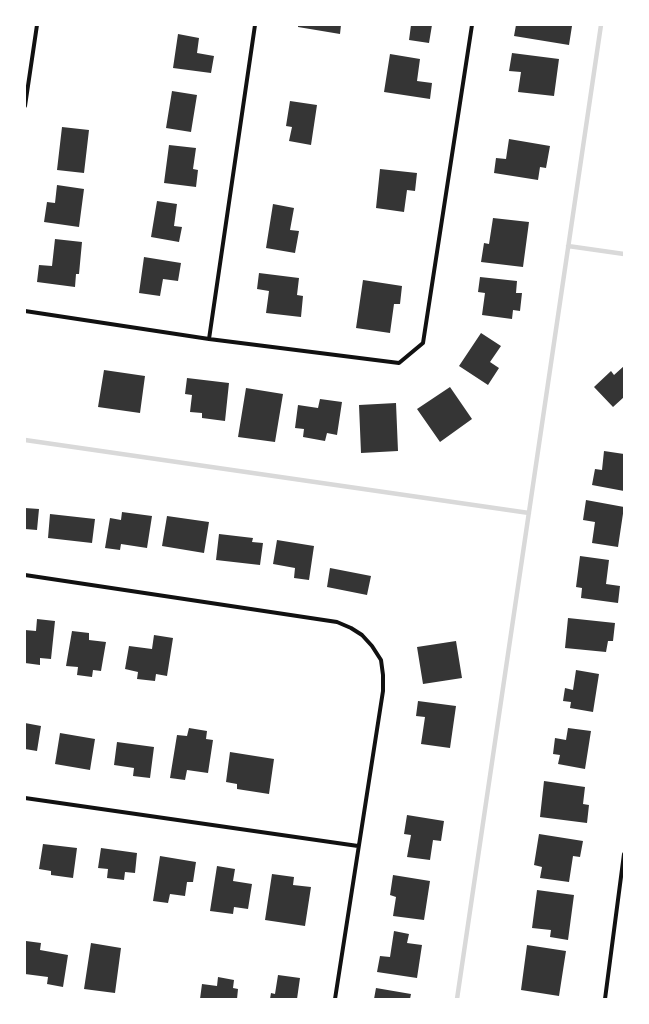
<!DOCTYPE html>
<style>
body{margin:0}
#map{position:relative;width:649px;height:1024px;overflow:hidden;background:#fff;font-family:Arial,sans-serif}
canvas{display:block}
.frame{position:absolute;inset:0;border:26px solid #fff;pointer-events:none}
</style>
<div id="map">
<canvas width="649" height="1024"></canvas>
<div class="frame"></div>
</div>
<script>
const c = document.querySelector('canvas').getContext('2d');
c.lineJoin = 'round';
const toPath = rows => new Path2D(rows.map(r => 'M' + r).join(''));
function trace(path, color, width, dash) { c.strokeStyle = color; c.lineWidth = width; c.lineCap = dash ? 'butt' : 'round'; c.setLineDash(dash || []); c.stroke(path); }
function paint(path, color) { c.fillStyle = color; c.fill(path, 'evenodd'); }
trace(toPath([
 [568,246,624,254],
 [25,440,529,513],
 [457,999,601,25]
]), '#d9d9d9', 4.5);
paint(toPath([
 [298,25,341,25,340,34,298,27],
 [411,25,432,25,429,43,409,40],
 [516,25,572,26,569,45,514,36],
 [178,34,199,38,197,53,214,56,211,73,173,68],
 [512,53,559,59,554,96,518,92,521,72,509,71],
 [390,54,420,59,417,81,432,83,430,99,384,92],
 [172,91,197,95,191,132,166,128],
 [290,101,317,105,311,145,289,141,292,127,286,126],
 [62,127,89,130,84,173,57,170],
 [509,139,550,146,546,168,540,167,538,180,494,173,496,158,506,159],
 [169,145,196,148,193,169,198,170,196,187,164,183],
 [380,169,417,173,415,191,407,190,404,212,376,208],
 [57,185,84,189,79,227,44,222,47,202,55,203],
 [157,201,177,204,174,226,182,227,179,242,151,237],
 [273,204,294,208,290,230,299,231,295,253,266,248],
 [493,218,529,222,523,267,481,262,484,243,489,244],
 [55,239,82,242,79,274,76,274,75,287,37,282,39,265,52,266],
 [144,257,181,263,178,281,163,279,160,296,139,293],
 [259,273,299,278,297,295,303,296,301,317,266,313,269,291,257,289],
 [480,277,517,281,516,293,522,293,520,311,513,310,512,319,482,315,485,293,478,292],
 [363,280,402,286,400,304,394,304,390,333,356,328],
 [481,333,501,346,490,362,499,368,488,385,459,366],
 [624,366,624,397,613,407,594,387,611,371,614,375],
 [104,370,145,376,140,413,98,407],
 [187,378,229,383,225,421,202,418,202,413,190,412,192,395,185,394],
 [450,387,472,419,440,442,417,409],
 [246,388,283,394,275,442,238,437],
 [320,399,342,402,337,435,327,433,325,441,303,437,304,429,295,428,298,405,318,408],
 [396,403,398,451,361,453,359,405],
 [604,451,624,454,624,491,592,485,595,469,602,470],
 [586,500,624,507,618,547,592,543,595,522,583,520],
 [25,508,39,509,37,530,25,529],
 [122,512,152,516,147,548,121,544,120,550,105,548,110,518,121,520],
 [50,514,95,519,92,543,48,538],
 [167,516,209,522,204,553,162,546],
 [219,534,253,538,252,542,263,543,260,565,216,560],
 [277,540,314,546,309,580,294,578,295,568,273,564],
 [580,556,609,560,606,584,620,586,618,603,581,598,582,588,576,587],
 [330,568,371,576,367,595,327,587],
 [568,618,615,623,613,641,608,641,606,652,565,648],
 [37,619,55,621,51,659,40,658,40,665,25,663,25,630,36,631],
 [72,631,89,633,89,640,106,642,101,671,93,670,92,677,77,675,78,667,66,666],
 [154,635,173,638,167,676,156,674,155,681,137,679,138,672,125,669,129,646,152,649],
 [456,641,462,678,423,684,417,647],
 [576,670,599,674,593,712,570,708,571,702,563,701,565,688,573,690],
 [418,701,456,706,450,748,421,744,425,717,416,716],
 [25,723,41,726,37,751,25,749],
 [189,728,207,731,206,739,213,740,208,773,187,770,185,780,170,778,177,735,187,736],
 [568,728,591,731,585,769,558,764,560,755,553,754,555,738,566,740],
 [60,733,95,739,90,770,55,764],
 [117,742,154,747,150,778,133,776,134,768,114,765],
 [230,752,274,759,269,794,237,789,237,784,226,782],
 [544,781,585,787,583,804,589,805,587,823,540,817],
 [407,815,444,821,441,841,433,840,430,860,407,857,411,835,404,834],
 [539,834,583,841,580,857,573,856,569,882,540,878,542,867,534,865],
 [43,844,77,848,73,878,51,875,51,871,39,869],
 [101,848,137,853,135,873,125,872,124,880,107,878,108,869,98,868],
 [160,856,196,862,193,882,187,882,185,896,170,894,168,903,153,901],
 [217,866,235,869,233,881,252,884,248,909,234,907,233,914,210,911],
 [272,874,294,877,293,885,311,887,305,926,265,920],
 [393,875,430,881,424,920,393,916,396,897,390,895],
 [537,890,574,895,568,940,550,937,551,930,532,928],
 [394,931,409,934,407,943,422,945,417,978,377,972,380,956,390,957],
 [26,941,41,943,40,950,68,955,63,987,47,984,48,977,25,974],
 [91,943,121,948,115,993,84,989],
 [527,945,566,951,559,996,521,990],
 [278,975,300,978,297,999,270,999,271,993,275,994],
 [218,977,234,980,233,988,238,989,237,999,200,999,202,984,217,986],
 [376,988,411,994,410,999,374,999]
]), '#353535');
trace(toPath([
 [25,106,37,25],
 [25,311,209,339,399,363,423,343,472,25],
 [209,339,255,25],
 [25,575,337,622,351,628,362,635,372,646,381,660,383,675,383,691,335,999],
 [25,798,358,846],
 [605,999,624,854]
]), '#111', 4);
</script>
